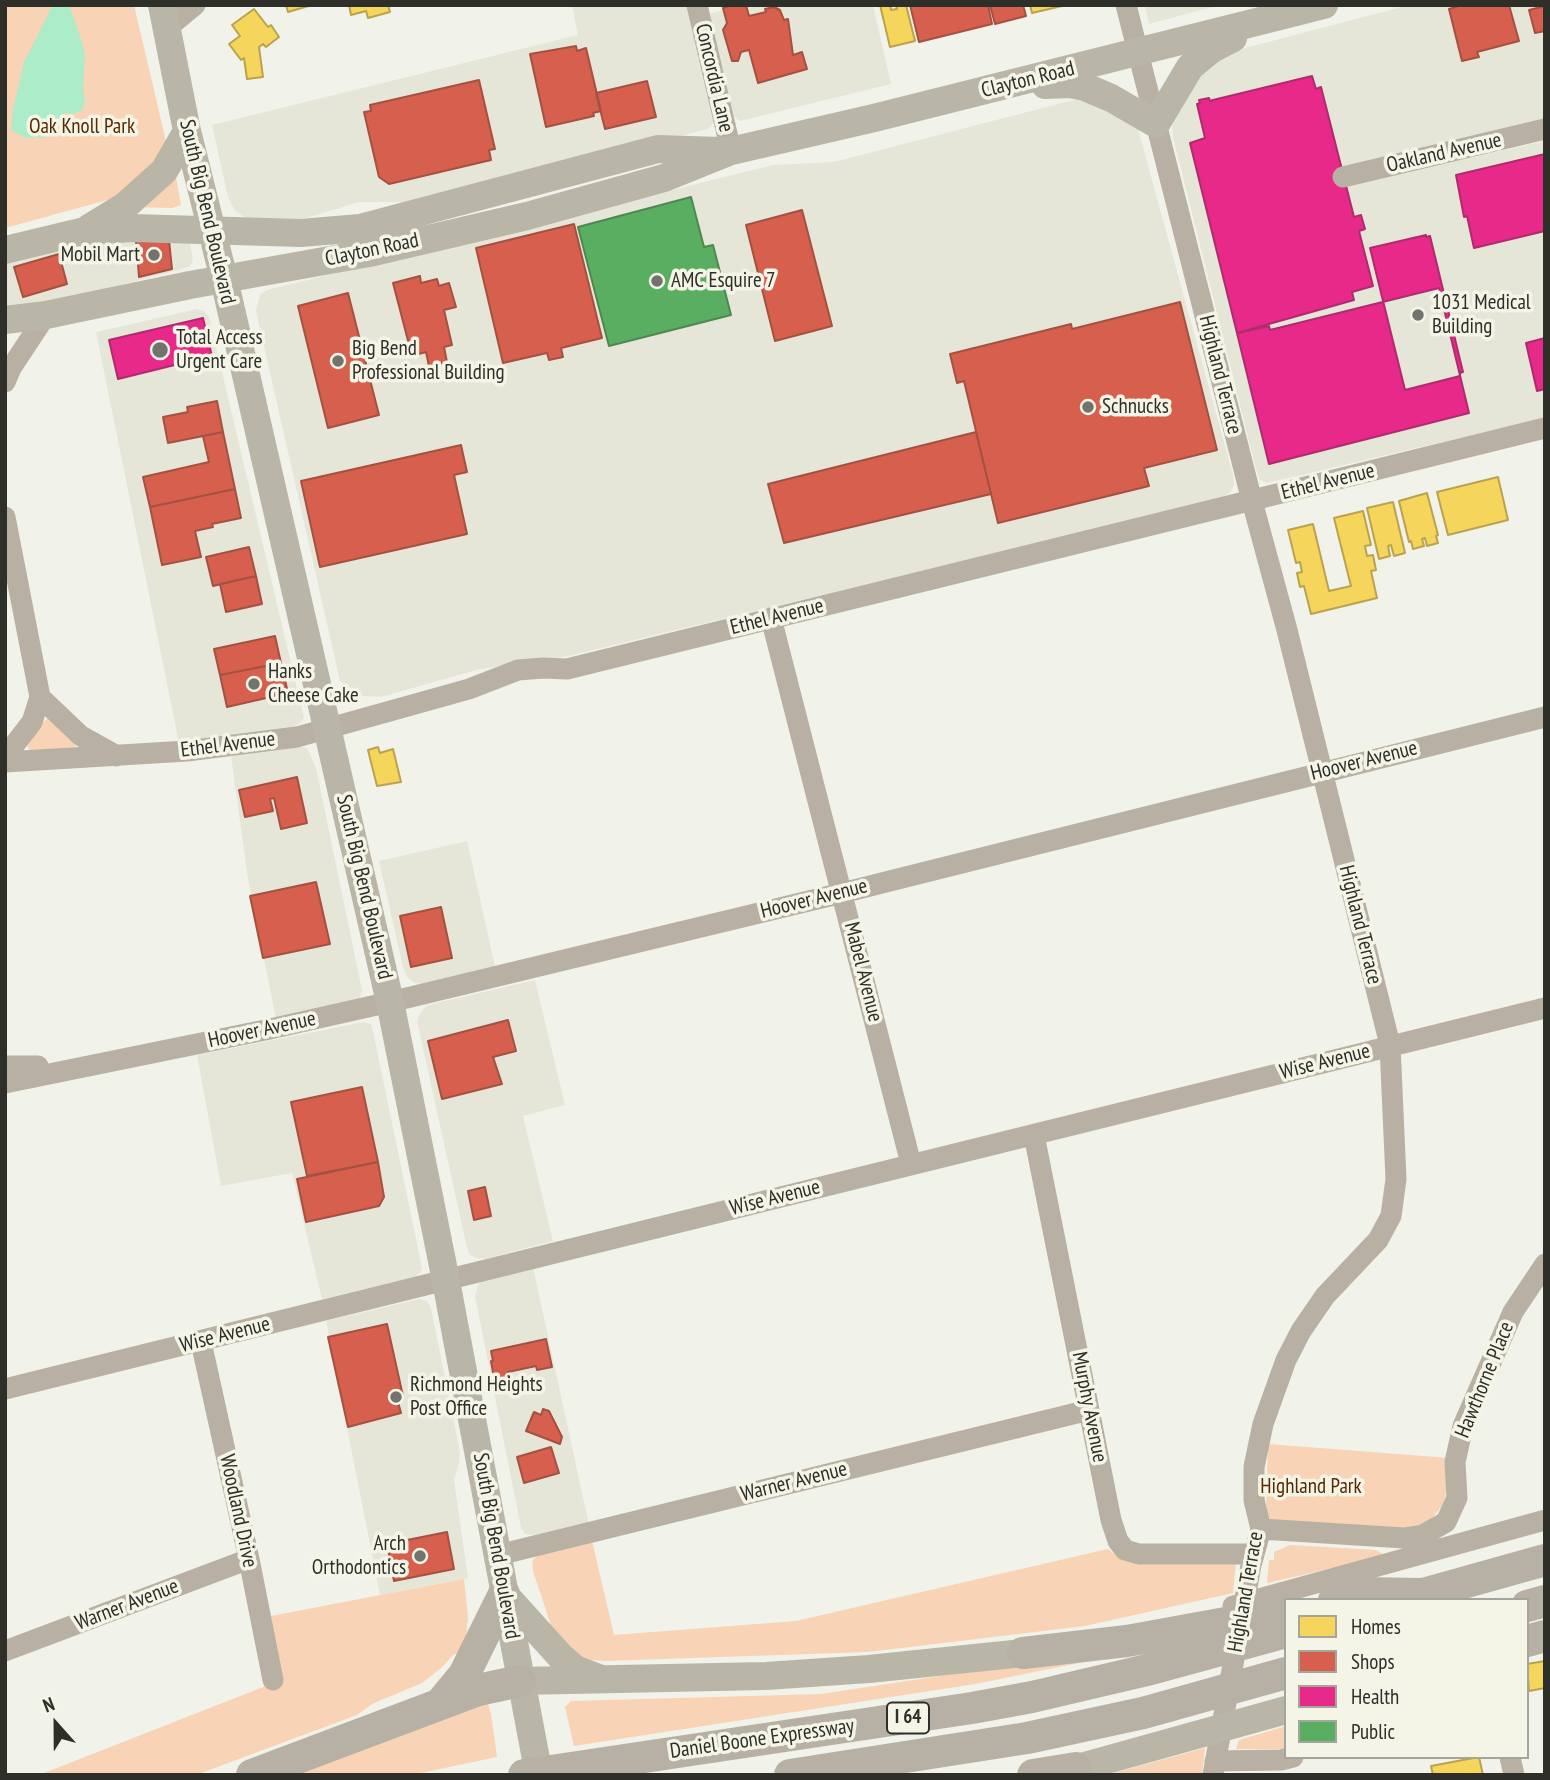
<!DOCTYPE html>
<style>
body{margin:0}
#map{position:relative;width:1550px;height:1780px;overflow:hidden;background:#f1f2ea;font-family:"PT Sans Narrow",sans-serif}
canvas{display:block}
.frame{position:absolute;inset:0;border:7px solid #2f2f2a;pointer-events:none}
.legend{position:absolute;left:1284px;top:1598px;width:245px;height:161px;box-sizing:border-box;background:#f4f5e7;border:2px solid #a5a69b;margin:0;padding:9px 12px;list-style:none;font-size:21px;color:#2f2f2a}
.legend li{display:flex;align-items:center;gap:14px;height:35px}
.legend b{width:35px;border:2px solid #a5a69b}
.north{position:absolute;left:21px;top:1689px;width:70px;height:70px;-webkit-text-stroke:5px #f4f5e7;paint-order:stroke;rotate:339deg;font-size:19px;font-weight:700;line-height:28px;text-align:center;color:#2f2f2a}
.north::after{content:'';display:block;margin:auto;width:24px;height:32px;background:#2f2f2a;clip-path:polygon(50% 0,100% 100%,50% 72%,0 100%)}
</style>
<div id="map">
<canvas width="1550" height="1780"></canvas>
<div class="frame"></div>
<ul class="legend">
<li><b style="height:19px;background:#f6d55c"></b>Homes</li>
<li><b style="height:19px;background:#d6604d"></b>Shops</li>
<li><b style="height:19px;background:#e7298a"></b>Health</li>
<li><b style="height:19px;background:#5aae61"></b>Public</li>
</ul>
<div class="north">N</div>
</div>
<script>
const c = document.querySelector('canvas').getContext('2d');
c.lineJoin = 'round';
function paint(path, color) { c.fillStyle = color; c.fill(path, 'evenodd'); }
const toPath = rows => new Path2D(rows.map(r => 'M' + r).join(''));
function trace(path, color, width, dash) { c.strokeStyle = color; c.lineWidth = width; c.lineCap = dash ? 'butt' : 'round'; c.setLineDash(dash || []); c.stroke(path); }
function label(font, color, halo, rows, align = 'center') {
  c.font = font + ' "PT Sans Narrow",sans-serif'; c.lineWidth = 7; c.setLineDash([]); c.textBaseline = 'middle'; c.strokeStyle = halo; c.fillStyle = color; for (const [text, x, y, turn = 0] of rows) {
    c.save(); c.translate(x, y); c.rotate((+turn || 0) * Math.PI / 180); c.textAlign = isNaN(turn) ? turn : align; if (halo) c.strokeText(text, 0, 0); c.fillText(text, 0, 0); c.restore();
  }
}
paint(toPath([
 [572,5,688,5,714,123,708,129,431,198,403,202,359,202,293,222,246,218,235,211,228,197,212,125,578,35],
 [742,5,873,5,891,84,740,121,734,116,709,14],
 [1145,5,1220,5,1149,24],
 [1409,5,1545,5,1545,120,1469,138,1474,157,1545,141,1545,418,1267,483,1260,480,1256,469,1173,137,1172,120,1183,91,1226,53],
 [1085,97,1138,129,1233,475,1234,485,1230,493,1217,500,568,656,480,669,381,697,363,696,340,681,256,311,260,295,267,290,773,165,834,162],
 [106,239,190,243,193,260,190,266,179,270,59,301,5,307,5,261],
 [197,309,204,311,209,317,304,718,300,723,293,727,211,741,179,743,96,332],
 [300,746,307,748,316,768,362,990,360,998,276,1019,248,879,231,756],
 [467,841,495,966,423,984,414,983,407,977,403,967,379,861],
 [535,980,565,1105,523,1116,553,1241,485,1259,476,1258,470,1255,467,1248,417,1021,419,1015,428,1005],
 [364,1022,371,1024,373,1031,422,1268,420,1273,414,1277,322,1299,292,1173,221,1186,197,1055],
 [533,1267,589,1525,534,1535,525,1534,521,1528,475,1296,479,1283,486,1279],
 [419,1299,427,1301,431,1308,460,1452,459,1463,454,1480,468,1578,380,1595,326,1321]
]), '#e6e6d8');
paint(toPath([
 [5,5,134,5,165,137,166,150,122,196,5,228],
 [175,172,181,205,172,208,136,207],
 [48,718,75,742,75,747,31,751,27,746,43,722],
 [1268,1444,1449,1458,1445,1502,1429,1522,1405,1530,1273,1524,1266,1512],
 [592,1541,614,1635,796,1621,1108,1549,1118,1557,1236,1563,1233,1593,1085,1626,868,1652,603,1661,585,1659,571,1652,567,1643,553,1631,533,1571,532,1561,538,1555],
 [1290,1545,1376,1550,1386,1556,1267,1583,1269,1560,1274,1560,1274,1552],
 [464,1579,468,1616,466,1639,461,1655,454,1654,441,1668,422,1683,372,1704,357,1715,196,1775,39,1775,281,1680,271,1616],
 [1138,1646,1138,1651,975,1684,574,1746,565,1707,571,1701,821,1694],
 [483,1703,488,1704,491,1714,497,1757,411,1775,285,1775],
 [1286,1726,1286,1749,1236,1749,1239,1740],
 [1205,1748,1202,1775,1106,1775]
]), '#f8d3b5');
paint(toPath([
 [53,5,69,5,80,36,85,54,83,89,85,100,82,110,73,114,64,113,50,137,26,138,11,130,13,110,24,62]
]), '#acecc8');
const homes = toPath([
 [286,5,312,5,288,12,286,5],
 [349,5,388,5,390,12,368,18,366,11,351,15,349,5],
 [880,5,890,5,891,10,897,9,896,5,906,5,915,41,890,47,880,5],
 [1030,5,1062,5,1062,6,1032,13,1030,5],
 [254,9,268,27,271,25,279,37,266,47,263,44,259,47,263,77,247,79,244,58,241,60,229,44,240,36,232,25,254,9],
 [1498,477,1508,520,1448,535,1437,492,1498,477],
 [1427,493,1438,535,1436,536,1438,543,1427,546,1425,538,1422,539,1424,546,1413,549,1411,541,1409,542,1399,501,1427,493],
 [1393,502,1405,553,1394,556,1391,545,1388,546,1390,556,1379,559,1367,508,1393,502],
 [1363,511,1371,545,1365,546,1367,556,1373,555,1376,570,1371,571,1377,598,1311,614,1304,586,1300,587,1297,573,1302,572,1300,562,1296,563,1288,530,1313,524,1329,591,1351,586,1334,518,1363,511],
 [378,747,380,753,393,749,401,782,377,786,368,750,378,747],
 [1545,1661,1545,1688,1529,1691,1527,1664,1545,1661],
 [1479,1757,1483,1775,1433,1775,1431,1766,1479,1757]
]);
paint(homes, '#f6d55c');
trace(homes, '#baa34d', 2);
const shops = toPath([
 [732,5,746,5,749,16,766,12,765,9,774,7,780,10,784,20,788,19,793,55,802,52,807,69,758,83,749,50,741,52,738,61,732,61,723,30,727,23,723,8,732,5],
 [910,5,988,5,992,24,919,42,910,5],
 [990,5,1023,5,1026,16,995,24,990,5],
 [1462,5,1509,5,1519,41,1477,52,1479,57,1462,61,1449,9,1462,5],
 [1545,6,1545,31,1535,33,1529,10,1545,6],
 [576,46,577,51,586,48,601,111,593,113,594,116,546,127,530,54,576,46],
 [479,80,495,149,489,150,491,160,389,184,379,177,364,112,371,111,370,105,479,80],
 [647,81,656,117,605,129,596,93,647,81],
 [802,210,832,326,775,341,746,225,802,210],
 [574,224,602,338,561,348,563,357,549,360,547,353,503,363,476,248,574,224],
 [169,240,172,269,139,277,136,241,169,240],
 [59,254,67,284,23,297,14,267,59,254],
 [420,276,421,283,437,279,439,286,449,283,456,307,444,310,452,345,444,347,447,362,429,366,426,352,412,356,393,283,420,276],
 [348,293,379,415,328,428,298,306,348,293],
 [1180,302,1217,450,1144,468,1149,486,998,523,964,381,957,383,950,354,1071,324,1072,329,1180,302],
 [217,401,223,432,168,443,163,417,188,412,187,407,217,401],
 [223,432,235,489,150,507,143,477,209,462,203,436,223,432],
 [976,432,991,494,784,543,768,484,976,432],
 [461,445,467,472,454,475,467,534,320,567,301,481,461,445],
 [235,489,241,518,212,524,213,527,195,531,201,557,162,565,150,507,235,489],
 [249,547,256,576,213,586,206,557,249,547],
 [256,576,262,604,226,612,220,584,256,576],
 [275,636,281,663,220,675,214,649,275,636],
 [281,663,288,693,227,707,220,675,281,663],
 [297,777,307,823,281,829,274,798,270,799,273,811,245,817,239,790,297,777],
 [316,882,330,944,263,958,250,896,316,882],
 [441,907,452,958,411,967,400,916,441,907],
 [508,1020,516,1051,493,1057,502,1084,442,1099,428,1041,508,1020],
 [362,1087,378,1162,307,1176,291,1102,362,1087],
 [378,1162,384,1197,379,1206,306,1222,297,1179,378,1162],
 [485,1187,491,1216,474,1220,468,1191,485,1187],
 [387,1324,403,1396,397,1398,401,1413,348,1427,328,1337,387,1324],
 [546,1339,552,1367,537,1370,536,1366,508,1372,509,1379,499,1381,494,1378,491,1361,493,1361,491,1351,546,1339],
 [543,1409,549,1411,562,1437,560,1444,526,1431,534,1412,541,1415,543,1409],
 [551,1447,559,1473,524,1483,517,1457,551,1447],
 [447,1532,454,1569,394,1581,387,1544,447,1532]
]);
paint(shops, '#d6604d');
trace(shops, '#a45142', 2);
const health = toPath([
 [1312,76,1316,89,1321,87,1354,217,1361,215,1365,229,1359,231,1373,286,1352,292,1354,300,1237,333,1190,143,1205,138,1197,104,1200,103,1199,100,1209,98,1210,101,1213,100,1312,76],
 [1545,154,1545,231,1474,248,1467,216,1464,217,1456,175,1545,154],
 [1426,235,1426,237,1430,236,1463,372,1460,373,1460,376,1405,390,1370,248,1426,235],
 [1439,288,1469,413,1269,464,1237,333,1269,326,1270,330,1439,288],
 [203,318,214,365,197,369,195,360,118,379,109,340,203,318],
 [1545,338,1545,389,1537,391,1526,343,1545,338]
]);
paint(health, '#e7298a');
trace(health, '#b02b6d', 2);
const public = toPath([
 [691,197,704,247,713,245,731,315,609,346,578,227,691,197]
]);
paint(public, '#5aae61');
trace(public, '#4d8850', 2);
trace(toPath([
 [697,5,731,151],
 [1126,5,1252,501,1287,630,1390,1045,1396,1179,1391,1216,1378,1240,1325,1296,1301,1331,1286,1360,1263,1424,1254,1467,1254,1500,1261,1529,1251,1565,1213,1775],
 [166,29,195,5],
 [1343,177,1545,129],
 [5,382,11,368,46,315],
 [5,517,40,697,32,722,5,757],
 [771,618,911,1164],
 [40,697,81,736,117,756],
 [5,762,187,751,297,737,469,689,518,670,543,668,567,669,1545,428],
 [5,1066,38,1066],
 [5,1083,270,1029,390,1002,842,893,1545,717],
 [1034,1135,1111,1520,1118,1541,1125,1550,1139,1554,1254,1554],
 [201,1342,249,1559,273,1680],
 [5,1389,1545,1008],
 [1261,1529,1404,1538,1423,1535,1446,1522,1457,1498,1455,1462,1463,1426,1513,1312,1545,1264],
 [498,1555,1089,1410],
 [1233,1606,1545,1520],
 [5,1651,249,1559],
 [1510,1757,1514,1775],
 [1215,1761,1281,1760,1293,1757]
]), '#b8b1a3', 21);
trace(toPath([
 [162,5,187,131,224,279,390,1002,446,1281,539,1775],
 [1045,85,1070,84,1085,87,1111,98,1156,124,1190,67,1212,49,1233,38],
 [89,228,125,206,164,171,187,131],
 [5,250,84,231,133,228,301,233,360,228,658,149,721,151],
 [5,320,46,315,190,285,369,253,527,216,664,178,731,151,874,118,1324,5],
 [505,1595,561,1657,575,1669,599,1678],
 [520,1681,766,1676,869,1669,1023,1653],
 [1056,1774,1286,1710]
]), '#bab6a7', 28);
trace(toPath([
 [1334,1600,1361,1593,1422,1594],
 [1402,1600,1545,1560],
 [1527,1606,1545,1601],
 [1527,1641,1545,1636],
 [1023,1653,1127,1641,1286,1612],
 [440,1704,464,1675,504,1594],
 [252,1775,478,1690,520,1681],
 [524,1775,972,1708,1032,1697,1147,1670,1286,1632],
 [790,1775,1027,1738,1143,1713,1286,1673],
 [1033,1775,1076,1768]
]), '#b6b1a4', 32);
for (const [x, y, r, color] of [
 [154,255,7,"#73736d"],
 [657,281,7,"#73736d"],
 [1418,315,7,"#73736d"],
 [160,350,9,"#73736d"],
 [338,361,7,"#73736d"],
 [1088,407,7,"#73736d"],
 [254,684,7,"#73736d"],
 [396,1397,7,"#73736d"],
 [420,1556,7,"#73736d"]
]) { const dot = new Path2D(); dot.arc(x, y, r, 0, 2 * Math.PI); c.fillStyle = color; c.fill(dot); trace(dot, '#f4f5e7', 2.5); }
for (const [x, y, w] of [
 [908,1718,42]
]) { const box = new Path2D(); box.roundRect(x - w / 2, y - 15.5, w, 31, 5); c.fillStyle = '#f4f5e7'; c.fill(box); trace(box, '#2f2f2a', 2); }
label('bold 19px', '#2f2f2a', null, [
 ["I 64",908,1718]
]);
label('21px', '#2f2f2a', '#f4f5e7', [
 ["Concordia Lane",714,78,77],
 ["Clayton Road",1028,80,-14],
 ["Oakland Avenue",1444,153,-13],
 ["South Big Bend Boulevard",207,212,77],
 ["Clayton Road",372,250,-12],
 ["Highland Terrace",1220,375,76],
 ["Ethel Avenue",1328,482,-14],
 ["Ethel Avenue",777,617,-14],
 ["Ethel Avenue",228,745,-7],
 ["Hoover Avenue",1364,761,-14],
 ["South Big Bend Boulevard",364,887,77],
 ["Hoover Avenue",814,899,-14],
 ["Highland Terrace",1360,925,76],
 ["Mabel Avenue",863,972,76],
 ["Hoover Avenue",262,1030,-12],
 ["Wise Avenue",1325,1062,-14],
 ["Wise Avenue",775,1198,-14],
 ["Wise Avenue",225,1335,-14],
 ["Hawthorne Place",1485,1380,-68],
 ["Murphy Avenue",1089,1407,79],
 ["Warner Avenue",794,1482,-14],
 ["Woodland Drive",238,1511,78],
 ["South Big Bend Boulevard",496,1546,80],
 ["Highland Terrace",1246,1592,-80],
 ["Warner Avenue",127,1605,-21],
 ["Daniel Boone Expressway",762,1739,-8]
]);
label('21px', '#582a00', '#f4f5e7', [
 ["Oak Knoll Park",82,127],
 ["Highland Park",1311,1487]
]);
label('21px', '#2f2f2a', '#f4f5e7', [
 ["Mobil Mart",140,255,"right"],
 ["AMC Esquire 7",671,281],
 ["1031 Medical",1432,303],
 ["Building",1432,327],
 ["Total Access",176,338],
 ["Urgent Care",176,362],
 ["Big Bend",352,349],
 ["Professional Building",352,373],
 ["Schnucks",1102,407],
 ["Hanks",268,672],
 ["Cheese Cake",268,696],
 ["Richmond Heights",410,1385],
 ["Post Office",410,1409],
 ["Arch",406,1544,"right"],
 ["Orthodontics",406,1568,"right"]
], 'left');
</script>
